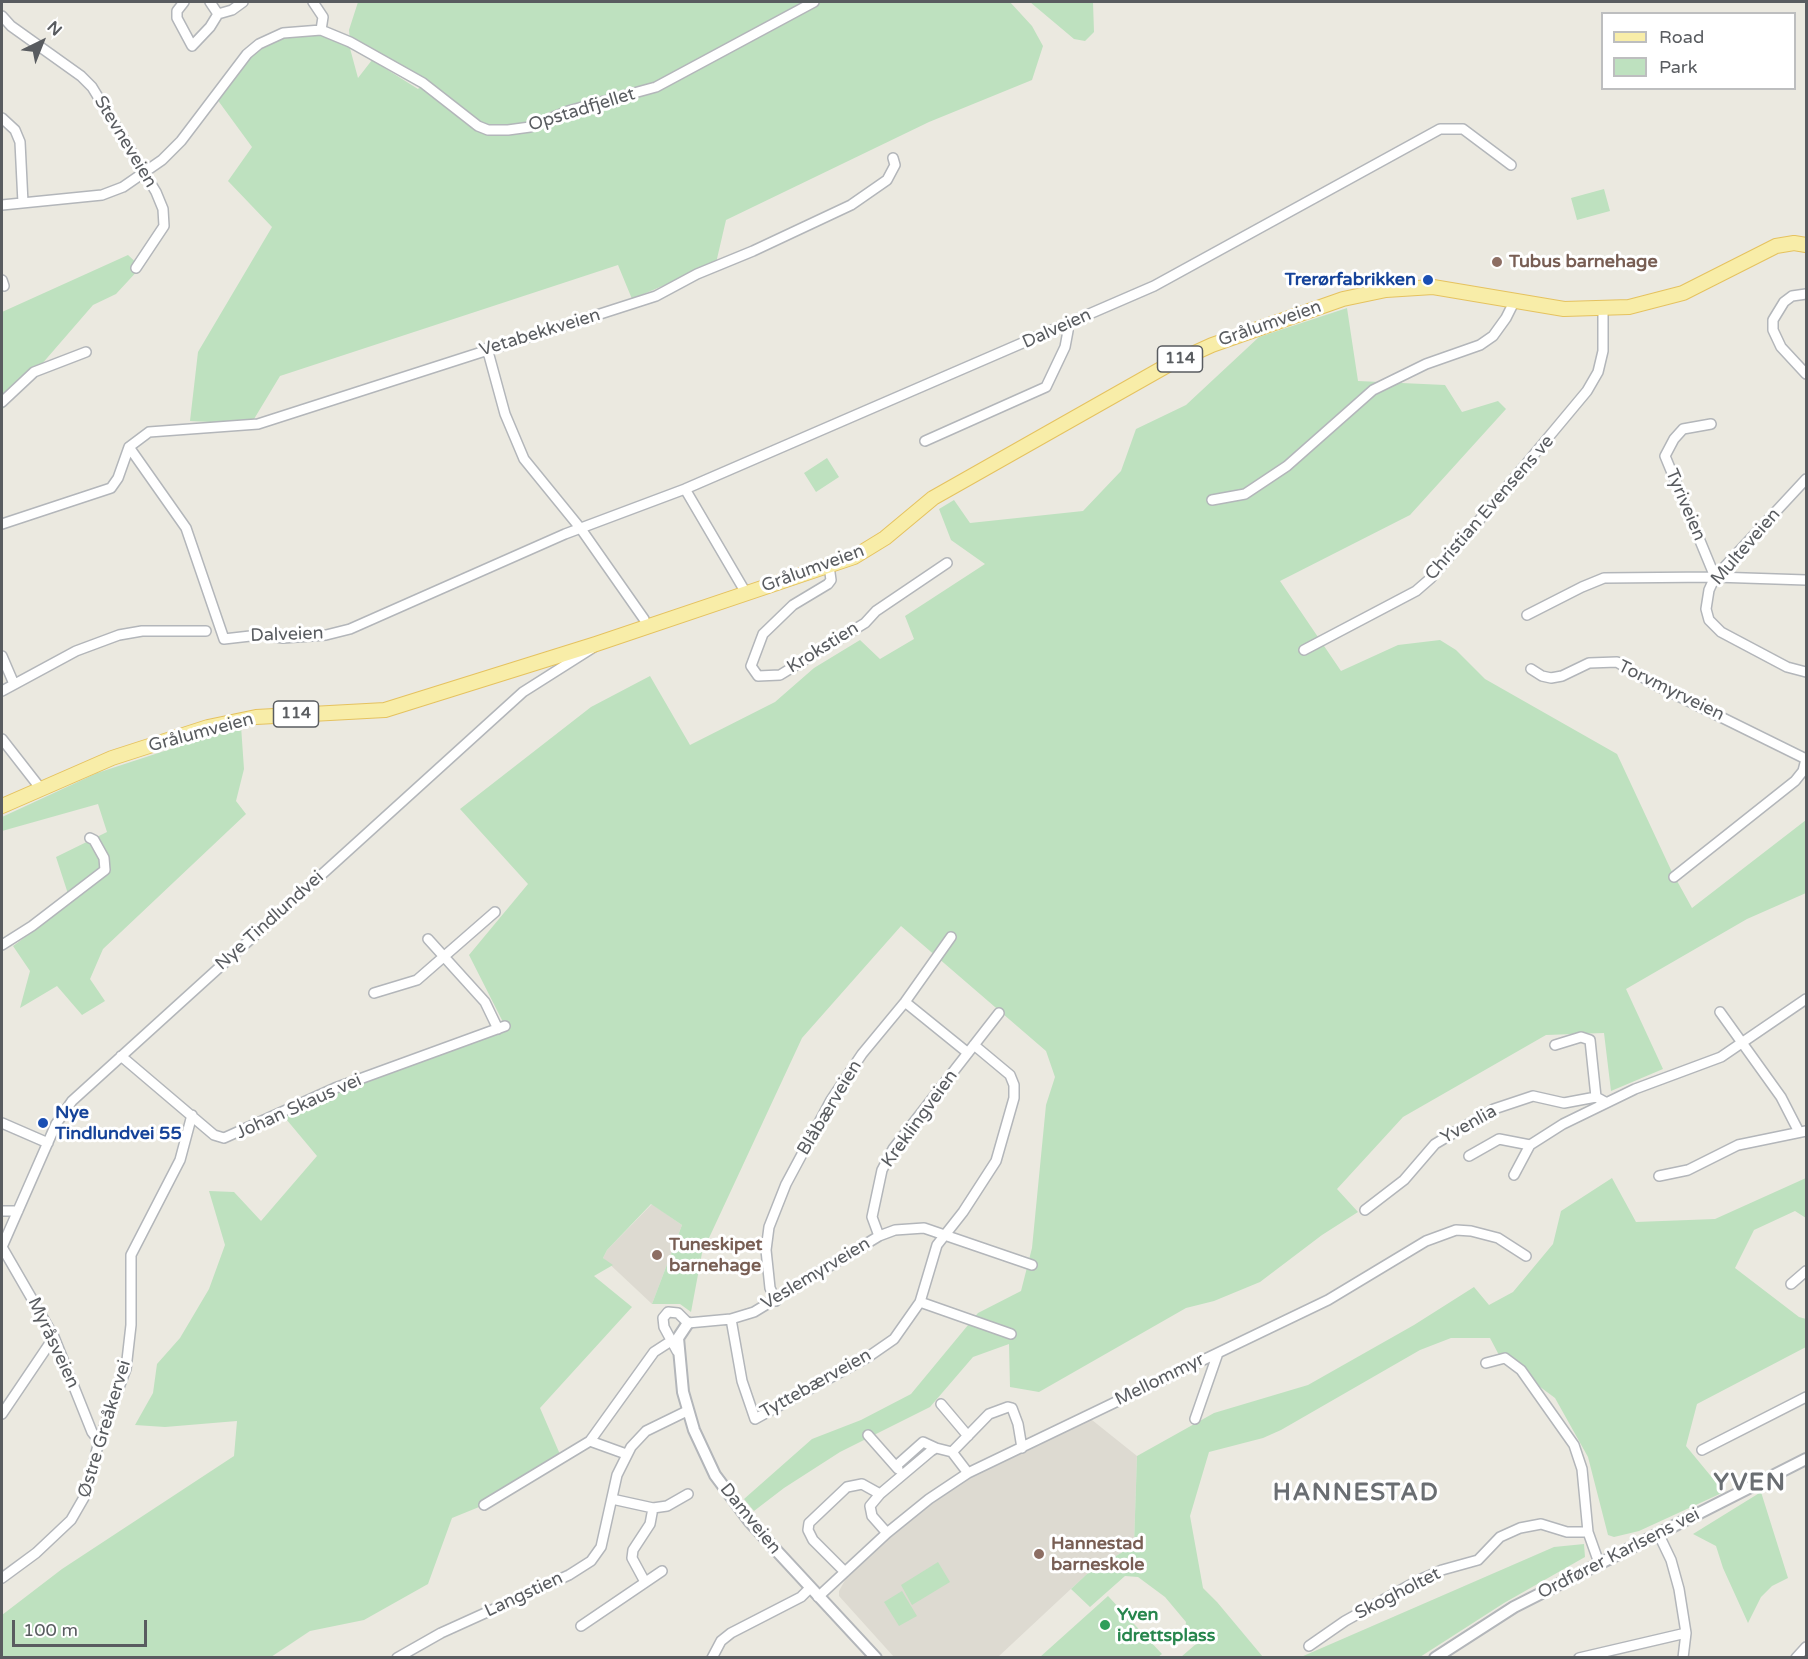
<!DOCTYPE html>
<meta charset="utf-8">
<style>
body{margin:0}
#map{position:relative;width:1808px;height:1659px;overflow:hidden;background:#ebe9e0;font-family:"Varela Round",sans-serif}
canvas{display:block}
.frame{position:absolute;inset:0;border:3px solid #595c60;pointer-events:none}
.legend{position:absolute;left:1601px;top:12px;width:195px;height:78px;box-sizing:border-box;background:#fff;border:2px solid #bdbebf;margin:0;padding:8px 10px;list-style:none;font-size:18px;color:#595c60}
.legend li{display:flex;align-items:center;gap:12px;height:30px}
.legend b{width:30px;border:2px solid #bdbebf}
.north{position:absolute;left:12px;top:12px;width:60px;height:60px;-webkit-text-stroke:4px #fff;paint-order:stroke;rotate:43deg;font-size:16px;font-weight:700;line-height:24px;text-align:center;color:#595c60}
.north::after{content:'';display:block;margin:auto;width:21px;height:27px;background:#595c60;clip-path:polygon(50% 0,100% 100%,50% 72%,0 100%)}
.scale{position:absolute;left:12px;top:1620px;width:135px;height:27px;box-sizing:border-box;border:3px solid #595c60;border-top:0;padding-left:8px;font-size:18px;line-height:21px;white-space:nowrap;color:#595c60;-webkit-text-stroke:4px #fff;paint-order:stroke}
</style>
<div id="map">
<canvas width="1808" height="1659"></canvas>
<div class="frame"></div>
<ul class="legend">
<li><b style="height:8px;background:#f8eda8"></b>Road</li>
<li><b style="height:16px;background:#bee1bf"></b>Park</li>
</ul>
<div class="north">N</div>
<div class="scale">100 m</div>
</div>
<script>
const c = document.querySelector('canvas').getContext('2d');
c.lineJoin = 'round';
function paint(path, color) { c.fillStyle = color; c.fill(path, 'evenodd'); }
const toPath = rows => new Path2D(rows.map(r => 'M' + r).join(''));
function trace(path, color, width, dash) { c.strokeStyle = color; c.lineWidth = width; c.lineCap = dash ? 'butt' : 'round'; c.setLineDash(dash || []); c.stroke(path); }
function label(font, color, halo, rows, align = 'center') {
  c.font = font + ' "Varela Round",sans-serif'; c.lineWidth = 6; c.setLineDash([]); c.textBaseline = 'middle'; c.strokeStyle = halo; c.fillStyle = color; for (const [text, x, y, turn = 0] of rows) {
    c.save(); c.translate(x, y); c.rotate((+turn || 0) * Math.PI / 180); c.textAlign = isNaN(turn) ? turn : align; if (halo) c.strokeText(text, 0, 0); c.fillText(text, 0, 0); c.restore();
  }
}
paint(toPath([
 [652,1204,682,1225,652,1304,603,1258,607,1250],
 [1087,1416,1137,1456,1134,1545,1088,1573,998,1657,894,1657,839,1596,839,1591,854,1564,929,1499]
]), '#dddad1');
paint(toPath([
 [358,2,1010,2,1032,26,1043,46,1032,80,929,122,726,220,716,263,632,299,618,265,280,376,251,424,190,421,198,352,272,227,228,181,252,147,214,95,247,54,300,30,348,41,358,78,372,60,418,89,423,84,350,42,349,30],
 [1030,2,1093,2,1094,32,1085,41,1074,39],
 [1604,189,1610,211,1577,220,1571,198],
 [128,255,141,267,116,294,93,305,2,410,2,312],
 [1347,308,1358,381,1445,385,1462,412,1498,401,1506,409,1410,515,1280,581,1341,671,1398,645,1440,640,1456,650,1485,679,1617,754,1671,870,1692,908,1806,820,1806,893,1747,919,1626,989,1663,1069,1611,1091,1604,1033,1546,1035,1403,1117,1337,1189,1358,1212,1322,1235,1260,1282,1214,1301,1186,1308,1039,1392,1010,1387,1009,1344,973,1357,930,1407,840,1452,784,1488,754,1511,744,1499,812,1439,861,1420,911,1394,978,1313,1021,1291,1032,1248,1046,1105,1055,1077,1046,1051,901,926,802,1038,702,1253,691,1312,680,1304,652,1304,682,1225,651,1204,607,1250,603,1258,613,1265,594,1276,632,1307,540,1408,562,1459,484,1505,452,1518,428,1584,364,1620,310,1631,271,1657,2,1658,2,1615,62,1569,234,1456,237,1421,165,1427,135,1425,153,1393,157,1364,180,1338,209,1289,225,1245,209,1191,234,1192,261,1221,317,1156,281,1113,505,1026,469,955,528,884,460,809,591,707,650,676,690,745,775,702,814,668,860,640,880,659,914,639,905,616,985,564,951,540,939,509,954,500,970,523,1083,511,1121,471,1136,429,1186,405,1259,337],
 [827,458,839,477,816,492,804,473],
 [241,726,244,769,236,801,246,814,103,949,90,979,105,1001,82,1015,57,986,20,1008,30,971,13,946,71,903,56,857,107,832,98,804,2,831,2,817,97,773],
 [1612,1178,1636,1222,1715,1219,1806,1178,1806,1218,1795,1211,1754,1230,1735,1268,1799,1317,1806,1319,1806,1347,1697,1404,1686,1446,1724,1492,1639,1531,1614,1537,1608,1535,1588,1457,1555,1398,1500,1357,1490,1338,1451,1338,1420,1350,1281,1430,1263,1438,1209,1452,1190,1516,1203,1588,1217,1602,1263,1657,1181,1657,1196,1644,1184,1635,1186,1622,1165,1597,1138,1577,1125,1576,1090,1607,1071,1589,1088,1573,1134,1545,1137,1456,1214,1413,1308,1385,1414,1325,1474,1287,1489,1305,1513,1292,1553,1244,1561,1211],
 [1761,1492,1788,1578,1772,1586,1761,1597,1748,1623,1723,1568,1716,1546,1693,1534],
 [1584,1544,1585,1557,1504,1603,1420,1657,1301,1657,1554,1547],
 [938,1562,950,1582,912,1605,901,1585],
 [902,1591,917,1616,899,1626,884,1602],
 [1108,1596,1162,1654,1158,1657,1040,1657]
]), '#bee1bf');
const minor = toPath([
 [184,2,177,11,177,18,192,46,210,27,218,14,232,10,243,2],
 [210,2,218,14],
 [313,2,323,17,321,30],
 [2,16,11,26,81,76,92,87,156,192,163,209,164,226,136,268],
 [2,118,15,130,20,142,23,203],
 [2,205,102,195,123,187,162,160,181,141,247,54,259,44,283,33,321,30,350,42,423,83,478,126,488,130,508,130,530,127,568,111,656,87,814,2],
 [2,280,4,286],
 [1806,294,1792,296,1784,302,1773,320,1773,330,1781,347,1806,374],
 [487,348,505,414,524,459,581,529,644,619],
 [2,402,34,372,86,352],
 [1711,424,1683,429,1674,439,1665,456,1715,577],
 [925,441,1046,387,1065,347,1068,331,1065,325],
 [129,447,186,528,224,639,259,635,283,638,326,635,350,629,565,534,685,489,1154,286,1440,129,1463,129,1511,165],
 [1806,479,1715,577,1709,590,1706,609,1709,620,1721,632,1787,667,1806,672],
 [685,489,746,593],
 [1212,500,1245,494,1287,466,1373,390,1426,364,1480,345,1493,336,1506,318,1514,302],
 [2,524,111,488,118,478,129,447,149,432,258,424,656,296,697,274,753,251,851,205,887,180,895,165,893,158],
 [829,566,831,580,828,584,793,605,763,634,751,666,758,676,780,675,865,623,876,611,947,563],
 [1527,615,1582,587,1604,578,1715,577,1806,580],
 [1304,650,1416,591,1431,578,1587,391,1598,372,1603,351,1603,309],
 [2,656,14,684],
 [1531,669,1542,676,1551,678,1562,676,1589,663,1617,662,1656,685,1806,759],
 [2,691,76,651,119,635,142,631,206,631],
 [2,739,41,789],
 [1674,877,1795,781,1803,771,1806,759],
 [428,939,485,1002,498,1029],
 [2,945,32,926,105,870,104,858,94,840,90,838],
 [374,993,417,980,495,912],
 [905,1002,968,1053],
 [1720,1012,1781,1097,1799,1132],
 [1555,1045,1581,1037,1590,1040,1596,1097],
 [121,1056,214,1135,224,1138,335,1088,505,1026],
 [2,1123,48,1143],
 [1469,1156,1499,1139,1530,1145],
 [1514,1175,1530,1145,1563,1124,1635,1089,1721,1057,1806,999],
 [1659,1176,1688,1170,1738,1145,1806,1131],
 [1365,1210,1404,1180,1435,1144,1494,1109,1533,1096,1564,1103,1596,1097,1605,1102],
 [2,1211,18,1211],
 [879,1236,872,1217,882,1170,893,1149,999,1013],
 [2,1247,56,1124,72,1101,523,692,594,647],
 [2,1247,54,1337,92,1432,99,1441],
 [1791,1284,1806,1271],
 [776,1301,770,1288,766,1250,769,1227,786,1184,831,1100,862,1054,905,1002,951,937],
 [920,1302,1011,1334],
 [731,1319,742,1381,755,1419,868,1357,894,1339,920,1302,937,1245,963,1212,996,1161,1014,1098,1014,1085,1010,1075,974,1045],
 [677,1351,664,1327,663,1318,668,1312,678,1313,688,1323,731,1319,754,1312,879,1236,895,1230,924,1228,1032,1265],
 [1486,1363,1505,1358,1521,1370,1574,1445,1582,1469,1588,1532,1599,1563],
 [941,1404,968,1436],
 [2,1414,54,1337],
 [1195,1419,1218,1353],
 [868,1435,898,1469],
 [590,1441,626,1454],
 [1702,1450,1806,1397],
 [952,1452,968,1473],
 [896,1466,923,1442,936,1448],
 [612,1499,653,1508,667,1506,688,1494],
 [484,1505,590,1441,654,1352,671,1341],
 [887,1533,872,1516,870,1506,880,1494,931,1451,936,1448,952,1452,989,1414,1008,1407,1012,1408,1018,1424,1022,1448],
 [1659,1535,1671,1560,1679,1589,1686,1633,1683,1658],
 [845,1572,813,1540,808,1530,809,1523,847,1487,862,1484,880,1494],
 [2,1578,36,1553,71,1520,86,1494,99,1441,126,1369,131,1325,131,1255,180,1160,192,1115],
 [645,1582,632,1558,633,1550,650,1524,653,1508],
 [818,1597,887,1533,929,1499,968,1473,1328,1300,1426,1241,1456,1230,1471,1231,1498,1238,1526,1256],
 [581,1626,662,1571],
 [1309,1646,1345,1621,1419,1580,1442,1570,1478,1560,1500,1537,1520,1528,1541,1524,1567,1532,1588,1532],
 [397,1658,441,1633,569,1575,591,1561,601,1547,617,1475,631,1447,646,1431,687,1411],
 [712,1658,721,1641,731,1633,801,1597,810,1588],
 [1579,1658,1686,1633],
 [1796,1658,1806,1647]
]);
const tertiary = toPath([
 [688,1323,678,1338,683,1392,694,1430,715,1475,750,1522,876,1658],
 [1435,1658,1514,1607,1806,1459]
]);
const primary = toPath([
 [2,806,112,758,208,727,256,717,385,710,596,644,854,557,885,538,933,498,1168,365,1212,345,1343,299,1386,290,1433,287,1564,309,1629,307,1683,293,1776,246,1794,243,1806,245]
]);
trace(minor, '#b3b6ba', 12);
trace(tertiary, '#b3b6ba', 14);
trace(primary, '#e5c25f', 16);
trace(minor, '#fff', 9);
trace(tertiary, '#fff', 10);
trace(primary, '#f8eda8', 14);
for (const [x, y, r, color] of [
 [1497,262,6,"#8d6e63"],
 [1428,280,6,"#1a4fb4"],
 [43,1123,6,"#1a4fb4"],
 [657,1255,6,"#8d6e63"],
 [1039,1554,6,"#8d6e63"],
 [1105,1625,6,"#2e9e5b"]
]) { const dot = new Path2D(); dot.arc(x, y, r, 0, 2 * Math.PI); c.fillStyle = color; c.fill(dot); trace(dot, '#fff', 2); }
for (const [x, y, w] of [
 [1180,359,45],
 [296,714,45]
]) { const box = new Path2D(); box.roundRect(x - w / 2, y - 13, w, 26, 4.5); c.fillStyle = '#fff'; c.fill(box); trace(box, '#595c60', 1.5); }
label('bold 16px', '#595c60', null, [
 ["114",1180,359],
 ["114",296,714]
]);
label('18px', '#595c60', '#fff', [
 ["Opstadfjellet",582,110,-17],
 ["Stevneveien",125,142,59],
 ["Grålumveien",1270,324,-19],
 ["Dalveien",1057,329,-24],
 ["Vetabekkveien",540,333,-17],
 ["Tyriveien",1685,505,67],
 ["Christian Evensens ve",1490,508,-49],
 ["Multeveien",1746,547,-49],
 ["Grålumveien",813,569,-20],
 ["Dalveien",287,635,-2],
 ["Krokstien",823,648,-32],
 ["Torvmyrveien",1671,691,26],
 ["Grålumveien",201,733,-15],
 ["Nye Tindlundvei",270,921,-42],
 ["Johan Skaus vei",299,1107,-24],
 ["Blåbærveien",830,1108,-59],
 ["Kreklingveien",920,1119,-54],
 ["Yvenlia",1469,1125,-29],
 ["Veslemyrveien",816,1274,-31],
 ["Myråsveien",53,1343,65],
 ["Mellommyr",1160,1380,-26],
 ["Tyttebærveien",816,1384,-29],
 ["Østre Greåkervei",105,1429,-73],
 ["Damveien",750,1519,51],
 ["Ordfører Karlsens vei",1619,1554,-27],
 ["Skogholtet",1398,1594,-27],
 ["Langstien",524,1595,-25]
]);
label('bold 18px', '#785e54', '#fff', [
 ["Tubus barnehage",1509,262],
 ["Tuneskipet",669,1245],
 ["barnehage",669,1266],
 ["Hannestad",1051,1544],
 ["barneskole",1051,1565]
], 'left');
label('bold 18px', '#164399', '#fff', [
 ["Trerørfabrikken",1416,280],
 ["Nye",55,1113,"left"],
 ["Tindlundvei 55",55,1134,"left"]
], 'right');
label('bold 18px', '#27864d', '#fff', [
 ["Yven",1117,1615],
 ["idrettsplass",1117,1636]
], 'left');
c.letterSpacing = '1.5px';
label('bold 24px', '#6a6e72', '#fff', [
 ["YVEN",1750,1484],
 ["HANNESTAD",1356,1494]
]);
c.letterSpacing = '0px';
</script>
